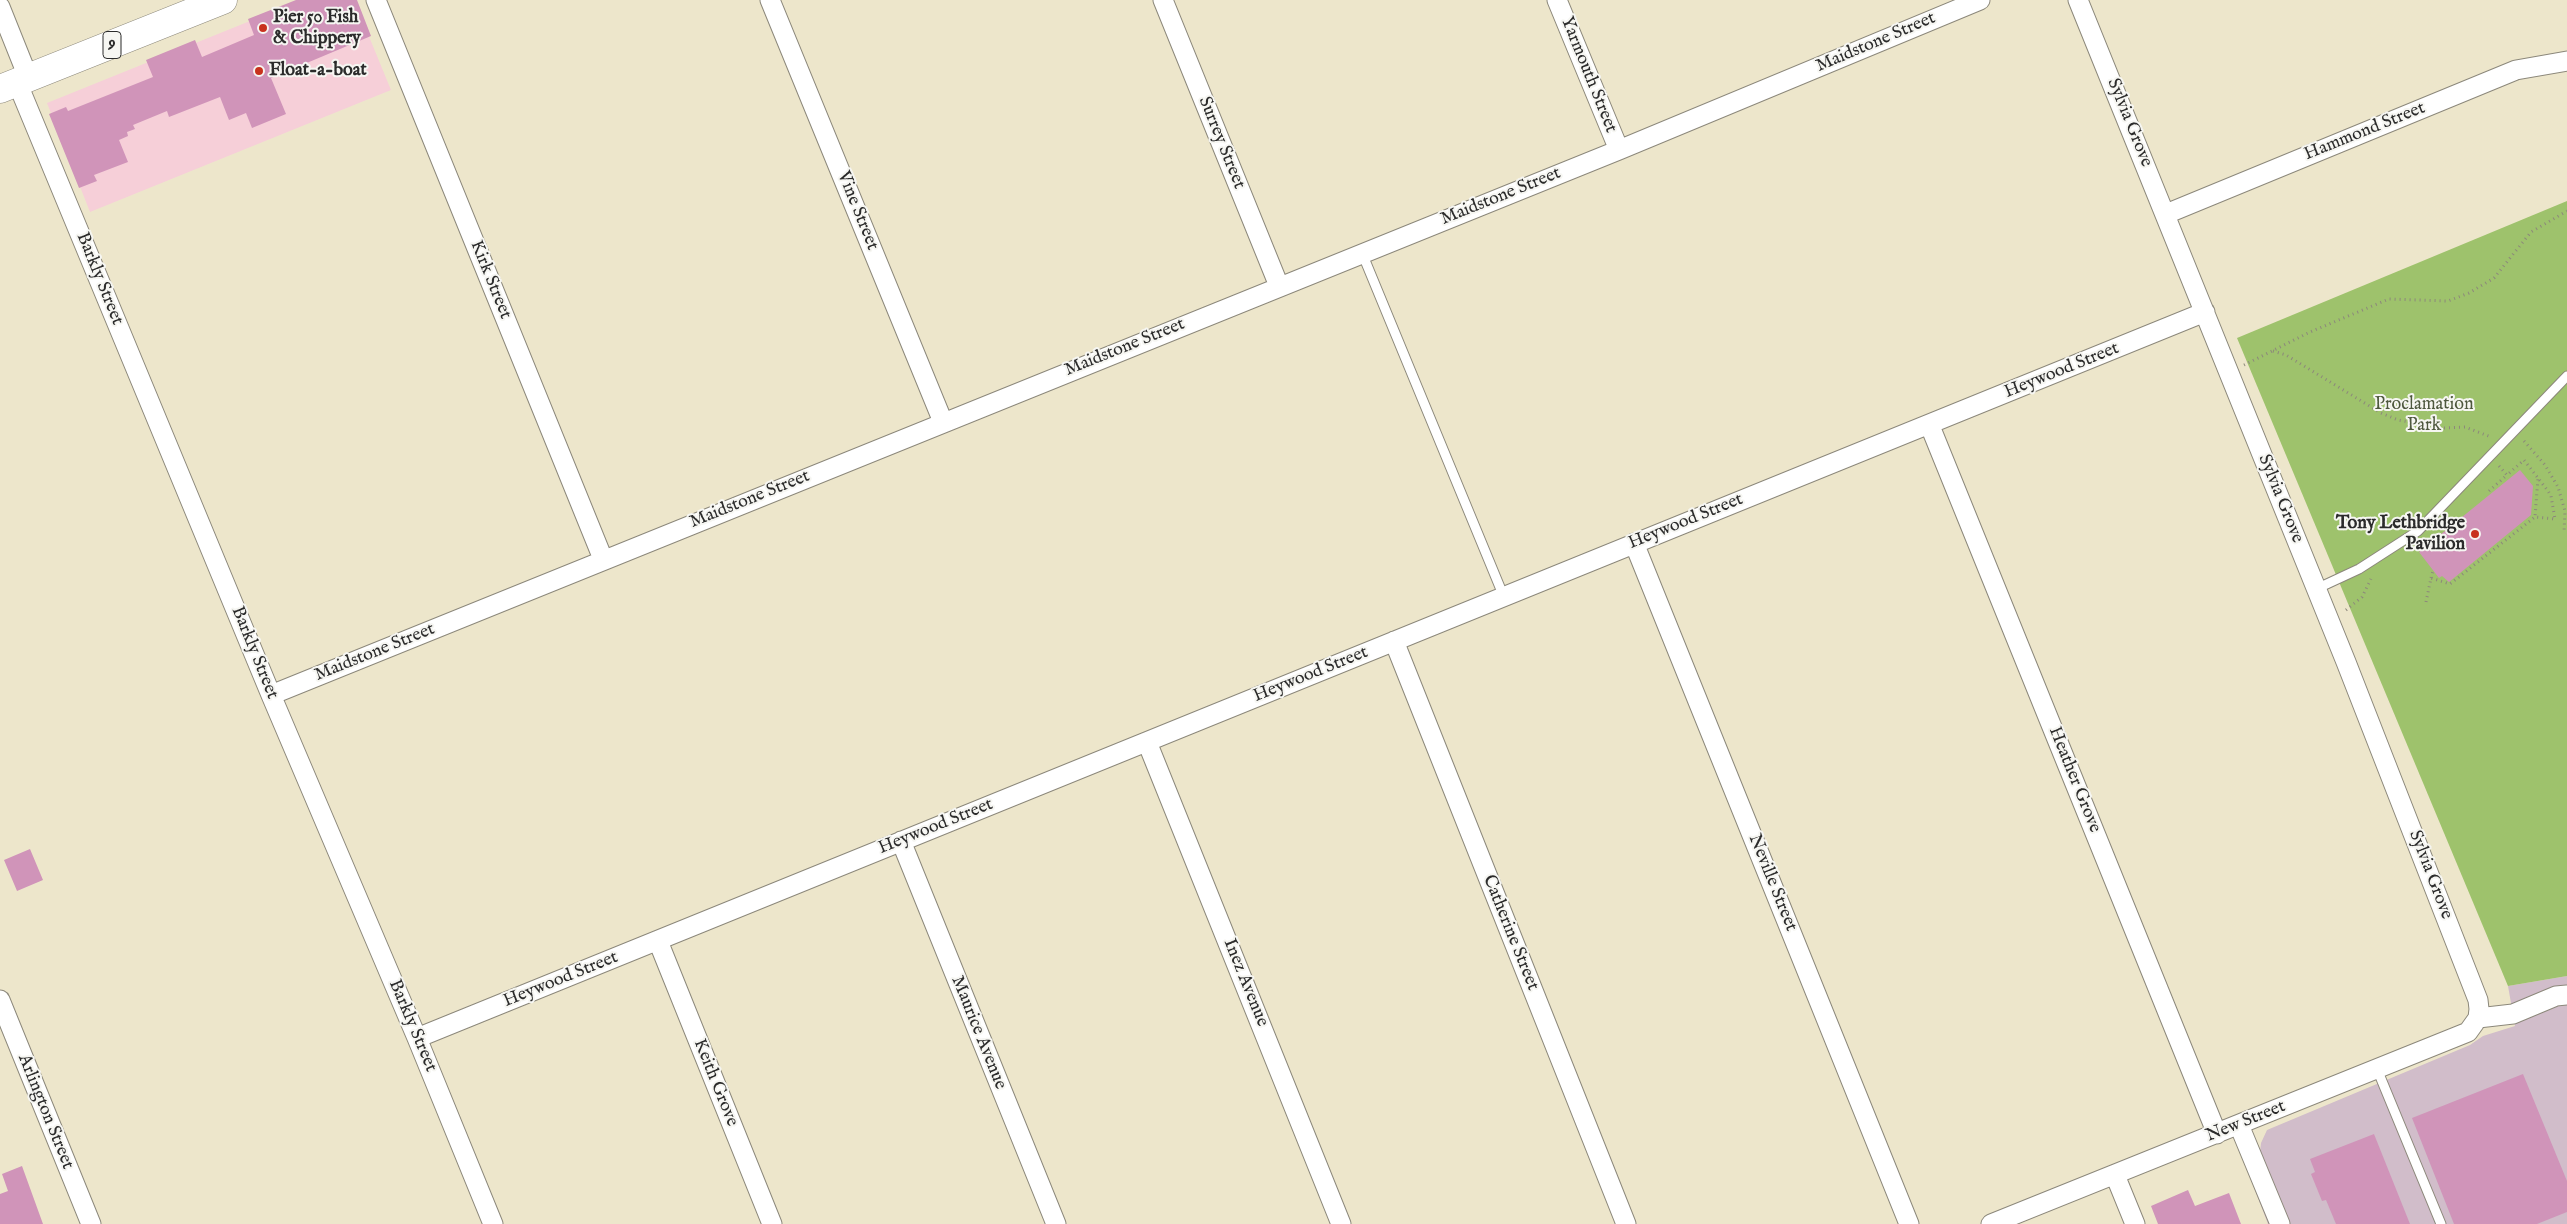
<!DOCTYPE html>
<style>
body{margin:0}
canvas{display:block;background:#ede6cb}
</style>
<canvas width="2567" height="1224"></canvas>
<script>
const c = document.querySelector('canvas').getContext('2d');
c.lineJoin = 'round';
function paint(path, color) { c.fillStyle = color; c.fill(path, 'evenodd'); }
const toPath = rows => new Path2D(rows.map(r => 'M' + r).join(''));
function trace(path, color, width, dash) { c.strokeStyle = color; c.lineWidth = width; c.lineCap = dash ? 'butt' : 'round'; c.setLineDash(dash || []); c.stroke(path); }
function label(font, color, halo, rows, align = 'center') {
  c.font = font + ' "IM FELL English",serif'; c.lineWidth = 4; c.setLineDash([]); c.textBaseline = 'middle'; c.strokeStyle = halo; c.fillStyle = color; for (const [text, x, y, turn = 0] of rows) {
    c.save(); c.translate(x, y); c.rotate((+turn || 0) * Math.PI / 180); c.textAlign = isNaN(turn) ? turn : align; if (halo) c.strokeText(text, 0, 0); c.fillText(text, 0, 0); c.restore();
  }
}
paint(toPath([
 [302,0,354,0,391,90,90,212,47,103]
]), '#f6cfd8');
paint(toPath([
 [2567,976,2567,1224,2268,1224,2243,1159,2260,1152,2261,1143,2267,1130,2470,1045,2483,1036,2515,1026,2508,986]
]), '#d1bdca');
paint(toPath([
 [2567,201,2567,976,2508,986,2237,338]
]), '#9ec26c');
paint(toPath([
 [296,0,357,0,371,36,271,78,286,114,252,128,246,113,229,120,220,97,169,117,167,111,133,125,135,129,127,132,128,136,119,140,128,162,94,175,97,181,79,188,49,114,66,107,68,111,153,77,146,60,195,40,202,57,254,35,248,19],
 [2520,470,2533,486,2531,515,2449,582,2442,576,2439,578,2419,552],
 [30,849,43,880,17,891,4,860],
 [2523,1074,2567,1181,2567,1212,2537,1224,2454,1224,2412,1118],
 [2374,1134,2410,1224,2336,1224,2326,1200,2322,1201,2311,1174,2315,1172,2310,1159],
 [22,1166,43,1224,0,1224,0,1194,8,1191,2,1174],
 [2188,1190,2195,1206,2229,1193,2241,1224,2158,1224,2151,1206]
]), '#d094b9');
const service = toPath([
 [1362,253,1504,597],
 [2316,589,2359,569,2418,531,2567,376],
 [2377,1069,2441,1224]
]);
const minor = toPath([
 [376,0,603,559],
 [770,0,943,422],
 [1163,0,1279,286],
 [1557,0,1619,150],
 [0,7,28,77],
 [17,82,271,695,417,1038,493,1224],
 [2166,214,2516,70,2567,61],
 [1930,426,2217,1134],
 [1634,543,1909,1224],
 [1394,641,1626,1224],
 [271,695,1619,150,1980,0],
 [1147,742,1341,1224],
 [901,841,1056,1224],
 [658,941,772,1224],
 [0,1000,91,1224],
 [2478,1018,2513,1014,2556,996,2567,995],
 [417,1038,2205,312],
 [2239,1125,2280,1224],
 [2115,1175,2135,1224],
 [1991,1224,2468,1032,2478,1018,2479,1009,2478,1000,2346,662,2078,0]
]);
const primary = toPath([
 [0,89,223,0]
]);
trace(service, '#8c887b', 11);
trace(minor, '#8c887b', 21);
trace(primary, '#8c887b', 29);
trace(toPath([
 [2273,351,2286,355,2381,413,2398,420,2443,428,2465,427,2491,437],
 [2244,365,2310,332,2389,299,2448,301,2469,293,2494,278,2531,232,2567,211],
 [2524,441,2545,465,2558,487,2565,511,2564,533],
 [2499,466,2507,475,2524,460,2548,491,2551,496,2555,519,2535,517,2538,478],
 [2489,491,2507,475],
 [2431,578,2433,571],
 [2426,602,2431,578,2450,584,2535,517],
 [2346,610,2362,597,2371,579]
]), '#8c887b', 3, [1, 4]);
trace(service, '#fff', 9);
trace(minor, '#fff', 19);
trace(primary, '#fff', 28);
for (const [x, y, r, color] of [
 [263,28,5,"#c8321e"],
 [259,71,5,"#c8321e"],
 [2475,534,5,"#c8321e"]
]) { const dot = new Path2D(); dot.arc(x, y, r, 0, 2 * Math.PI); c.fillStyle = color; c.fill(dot); trace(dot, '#f6f6f2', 2); }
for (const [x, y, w] of [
 [112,45,18]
]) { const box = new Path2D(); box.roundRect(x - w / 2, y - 13.5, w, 27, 4); c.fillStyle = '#f6f6f2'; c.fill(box); trace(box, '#2b2b2b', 1); }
label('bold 16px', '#2b2b2b', null, [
 ["9",112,45]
]);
label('bold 18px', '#2b2b2b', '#f6f6f2', [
 ["Pier 50 Fish",273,18],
 ["& Chippery",273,39],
 ["Float-a-boat",269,71],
 ["Tony Lethbridge",2465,524,"right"],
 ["Pavilion",2465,545,"right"]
], 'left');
label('18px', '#2b2b2b', '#f6f6f2', [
 ["Maidstone Street",1876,43,-23],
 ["Yarmouth Street",1588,75,68],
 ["Sylvia Grove",2129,123,68],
 ["Hammond Street",2365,132,-22],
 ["Surrey Street",1221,143,68],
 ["Maidstone Street",1501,197,-22],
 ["Vine Street",857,211,68],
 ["Barkly Street",99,279,68],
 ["Kirk Street",490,280,68],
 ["Maidstone Street",1125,348,-22],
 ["Heywood Street",2062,371,-22],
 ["Sylvia Grove",2280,499,68],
 ["Maidstone Street",750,500,-22],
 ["Heywood Street",1686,522,-22],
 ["Barkly Street",254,653,68],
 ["Maidstone Street",375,653,-22],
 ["Heywood Street",1311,675,-22],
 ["Heather Grove",2074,780,68],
 ["Heywood Street",936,827,-22],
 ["Sylvia Grove",2430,875,69],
 ["Neville Street",1772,883,68],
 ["Catherine Street",1510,933,68],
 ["Heywood Street",561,980,-22],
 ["Inez Avenue",1245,983,68],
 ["Barkly Street",412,1026,67],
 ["Maurice Avenue",978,1033,68],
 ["Keith Grove",715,1083,68],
 ["Arlington Street",45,1112,68],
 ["New Street",2246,1122,-22]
]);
label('18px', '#4e583e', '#f6f6f2', [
 ["Proclamation",2424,405],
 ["Park",2424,426]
]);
</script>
